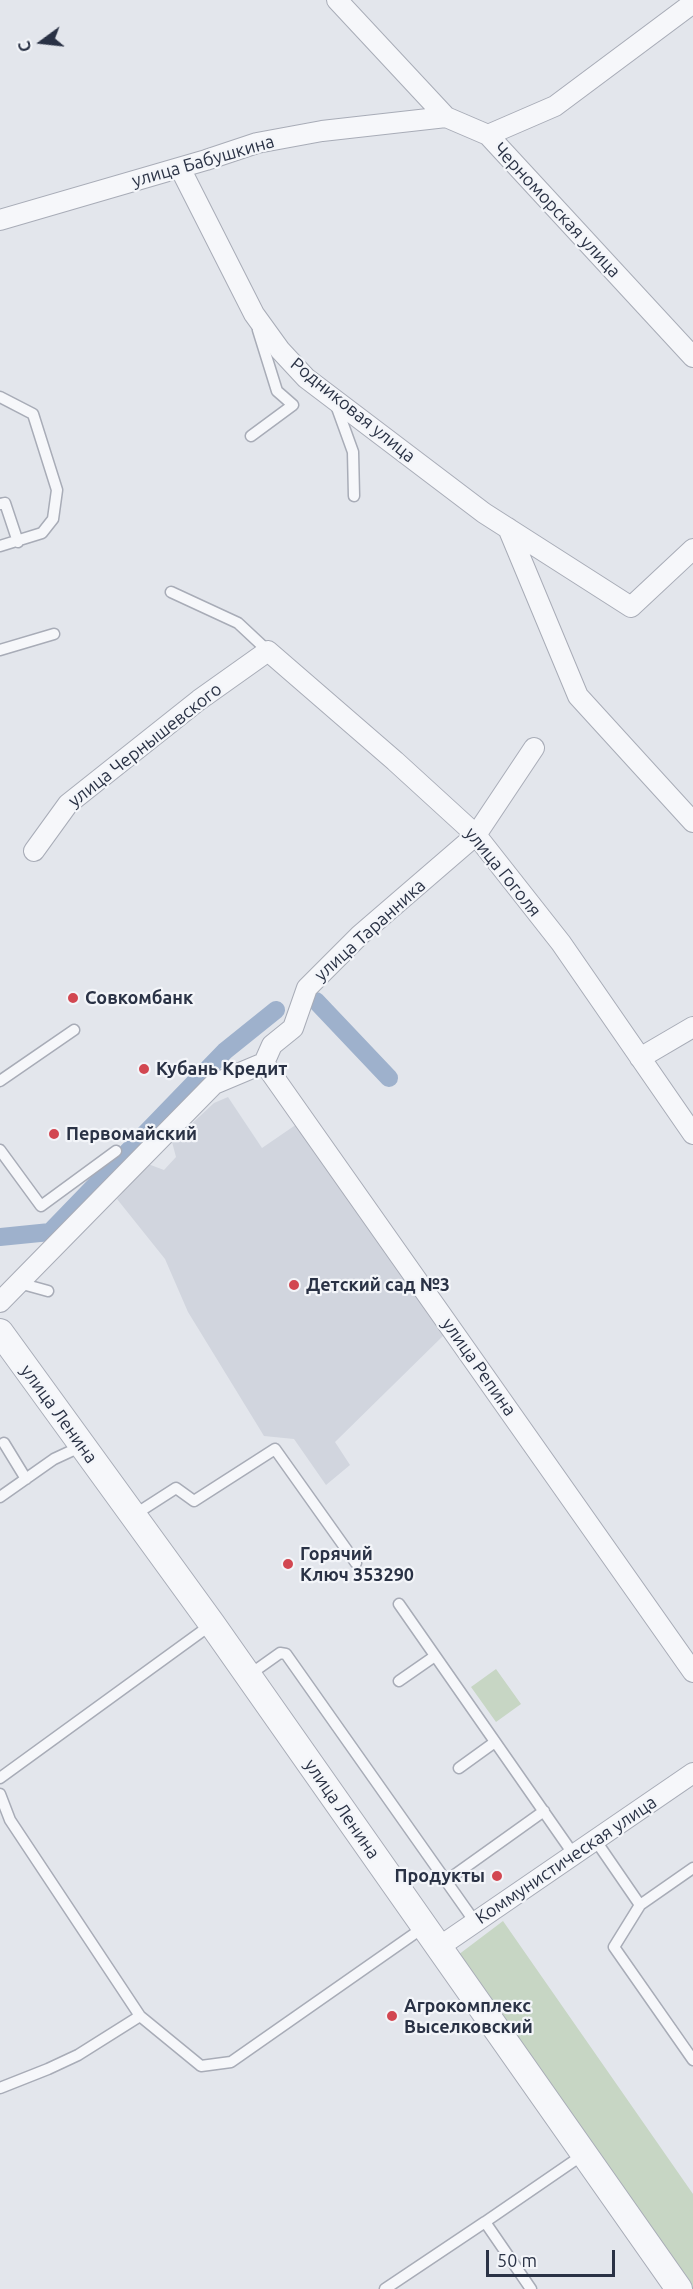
<!DOCTYPE html>
<meta charset="utf-8">
<style>
body{margin:0}
#map{position:relative;width:693px;height:2289px;overflow:hidden;background:#e3e6ec;font-family:Ubuntu,sans-serif}
canvas{display:block}
.north{position:absolute;left:12px;top:12px;width:60px;height:60px;-webkit-text-stroke:4px #f3f5f9;paint-order:stroke;rotate:255deg;font-size:16px;font-weight:700;line-height:24px;text-align:center;color:#2a3245}
.north::after{content:'';display:block;margin:auto;width:21px;height:27px;background:#2a3245;clip-path:polygon(50% 0,100% 100%,50% 72%,0 100%)}
.scale{position:absolute;left:486px;top:2250px;width:129px;height:27px;box-sizing:border-box;border:3px solid #2a3245;border-top:0;padding-left:8px;font-size:18px;line-height:21px;white-space:nowrap;color:#2a3245;-webkit-text-stroke:4px #f3f5f9;paint-order:stroke}
</style>
<div id="map">
<canvas width="693" height="2289"></canvas>
<div class="north">С</div>
<div class="scale">50 m</div>
</div>
<script>
const c = document.querySelector('canvas').getContext('2d');
c.lineJoin = 'round';
function paint(path, color) { c.fillStyle = color; c.fill(path, 'evenodd'); }
const toPath = rows => new Path2D(rows.map(r => 'M' + r).join(''));
function trace(path, color, width, dash) { c.strokeStyle = color; c.lineWidth = width; c.lineCap = dash ? 'butt' : 'round'; c.setLineDash(dash || []); c.stroke(path); }
function label(font, color, halo, rows, align = 'center') {
  c.font = font + ' Ubuntu,sans-serif'; c.lineWidth = 4.5; c.setLineDash([]); c.textBaseline = 'middle'; c.strokeStyle = halo; c.fillStyle = color; for (const [text, x, y, turn = 0] of rows) {
    c.save(); c.translate(x, y); c.rotate((+turn || 0) * Math.PI / 180); c.textAlign = isNaN(turn) ? turn : align; if (halo) c.strokeText(text, 0, 0); c.fillText(text, 0, 0); c.restore();
  }
}
paint(toPath([
 [228,1097,262,1148,297,1124,445,1334,335,1442,350,1465,326,1485,294,1439,264,1436,188,1312,165,1259,117,1199,148,1164,164,1170,176,1157,172,1142,214,1103]
]), '#d1d5de');
paint(toPath([
 [496,1669,521,1704,496,1722,471,1687],
 [503,1921,693,2194,693,2289,458,1955]
]), '#c7d6c4');
trace(toPath([
 [316,1001,389,1078],
 [0,1237,50,1232,225,1051,276,1010]
]), '#9eb1cc', 18);
const service = toPath([
 [0,397,33,414,57,490,53,519,42,533,0,546],
 [336,405,353,452,354,496],
 [251,436,293,405,277,391,258,330],
 [0,504,5,503,18,542],
 [171,592,238,623,268,651],
 [0,650,54,634],
 [0,1081,74,1030],
 [0,1150,41,1206,116,1151],
 [19,1283,48,1291],
 [4,1443,26,1479],
 [0,1497,54,1459,82,1446],
 [134,1515,176,1488,194,1501,275,1449,356,1563],
 [399,1604,574,1855],
 [249,1675,280,1653,286,1654,475,1922],
 [399,1681,435,1656],
 [459,1768,495,1742],
 [0,1778,212,1624],
 [0,1794,10,1820,140,2016],
 [596,1841,640,1905,693,1868],
 [446,1881,544,1811],
 [640,1905,614,1947,693,2060],
 [0,2088,48,2069,78,2055,140,2016,201,2066,231,2062,424,1927],
 [385,2289,485,2222],
 [531,2289,485,2222,584,2154]
]);
const minor = toPath([
 [337,0,446,117,488,135,693,357],
 [488,135,555,106,693,3],
 [180,168,254,314,280,350,306,378,484,513,631,607,693,549],
 [0,220,206,160,257,143,322,131,446,117],
 [508,528,578,696,693,822],
 [34,851,68,804,199,700,268,651,395,761,476,835,561,943,693,1134],
 [640,1058,693,1027],
 [264,1063,693,1672],
 [0,1302,214,1084,264,1063,272,1045,293,1028,307,988,360,935,476,835,534,748],
 [439,1947,693,1773]
]);
const tertiary = toPath([
 [0,1332,212,1624,679,2289]
]);
trace(service, '#a8acb7', 13);
trace(minor, '#a8acb7', 22);
trace(tertiary, '#a8acb7', 28);
trace(service, '#f6f7fa', 10);
trace(minor, '#f6f7fa', 20);
trace(tertiary, '#f6f7fa', 26);
for (const [x, y, r, color] of [
 [73,998,6,"#d24751"],
 [144,1069,6,"#d24751"],
 [54,1134,6,"#d24751"],
 [294,1285,6,"#d24751"],
 [288,1564,6,"#d24751"],
 [497,1876,6,"#d24751"],
 [392,2016,6,"#d24751"]
]) { const dot = new Path2D(); dot.arc(x, y, r, 0, 2 * Math.PI); c.fillStyle = color; c.fill(dot); trace(dot, '#f3f5f9', 2); }
label('18px', '#2a3245', '#f3f5f9', [
 ["улица Бабушкина",203,161,-16],
 ["Черноморская улица",557,210,47],
 ["Родниковая улица",353,410,39],
 ["улица Чернышевского",145,745,-38],
 ["улица Гоголя",503,872,51],
 ["улица Таранника",370,930,-42],
 ["улица Репина",479,1367,55],
 ["улица Ленина",59,1414,54],
 ["улица Ленина",342,1809,55],
 ["Коммунистическая улица",566,1860,-34]
]);
label('bold 18px', '#2a3245', '#f3f5f9', [
 ["Совкомбанк",85,998],
 ["Кубань Кредит",156,1069],
 ["Первомайский",66,1134],
 ["Детский сад №3",306,1285],
 ["Горячий",300,1554],
 ["Ключ 353290",300,1575],
 ["Продукты",485,1876,"right"],
 ["Агрокомплекс",404,2006],
 ["Выселковский",404,2027]
], 'left');
</script>
